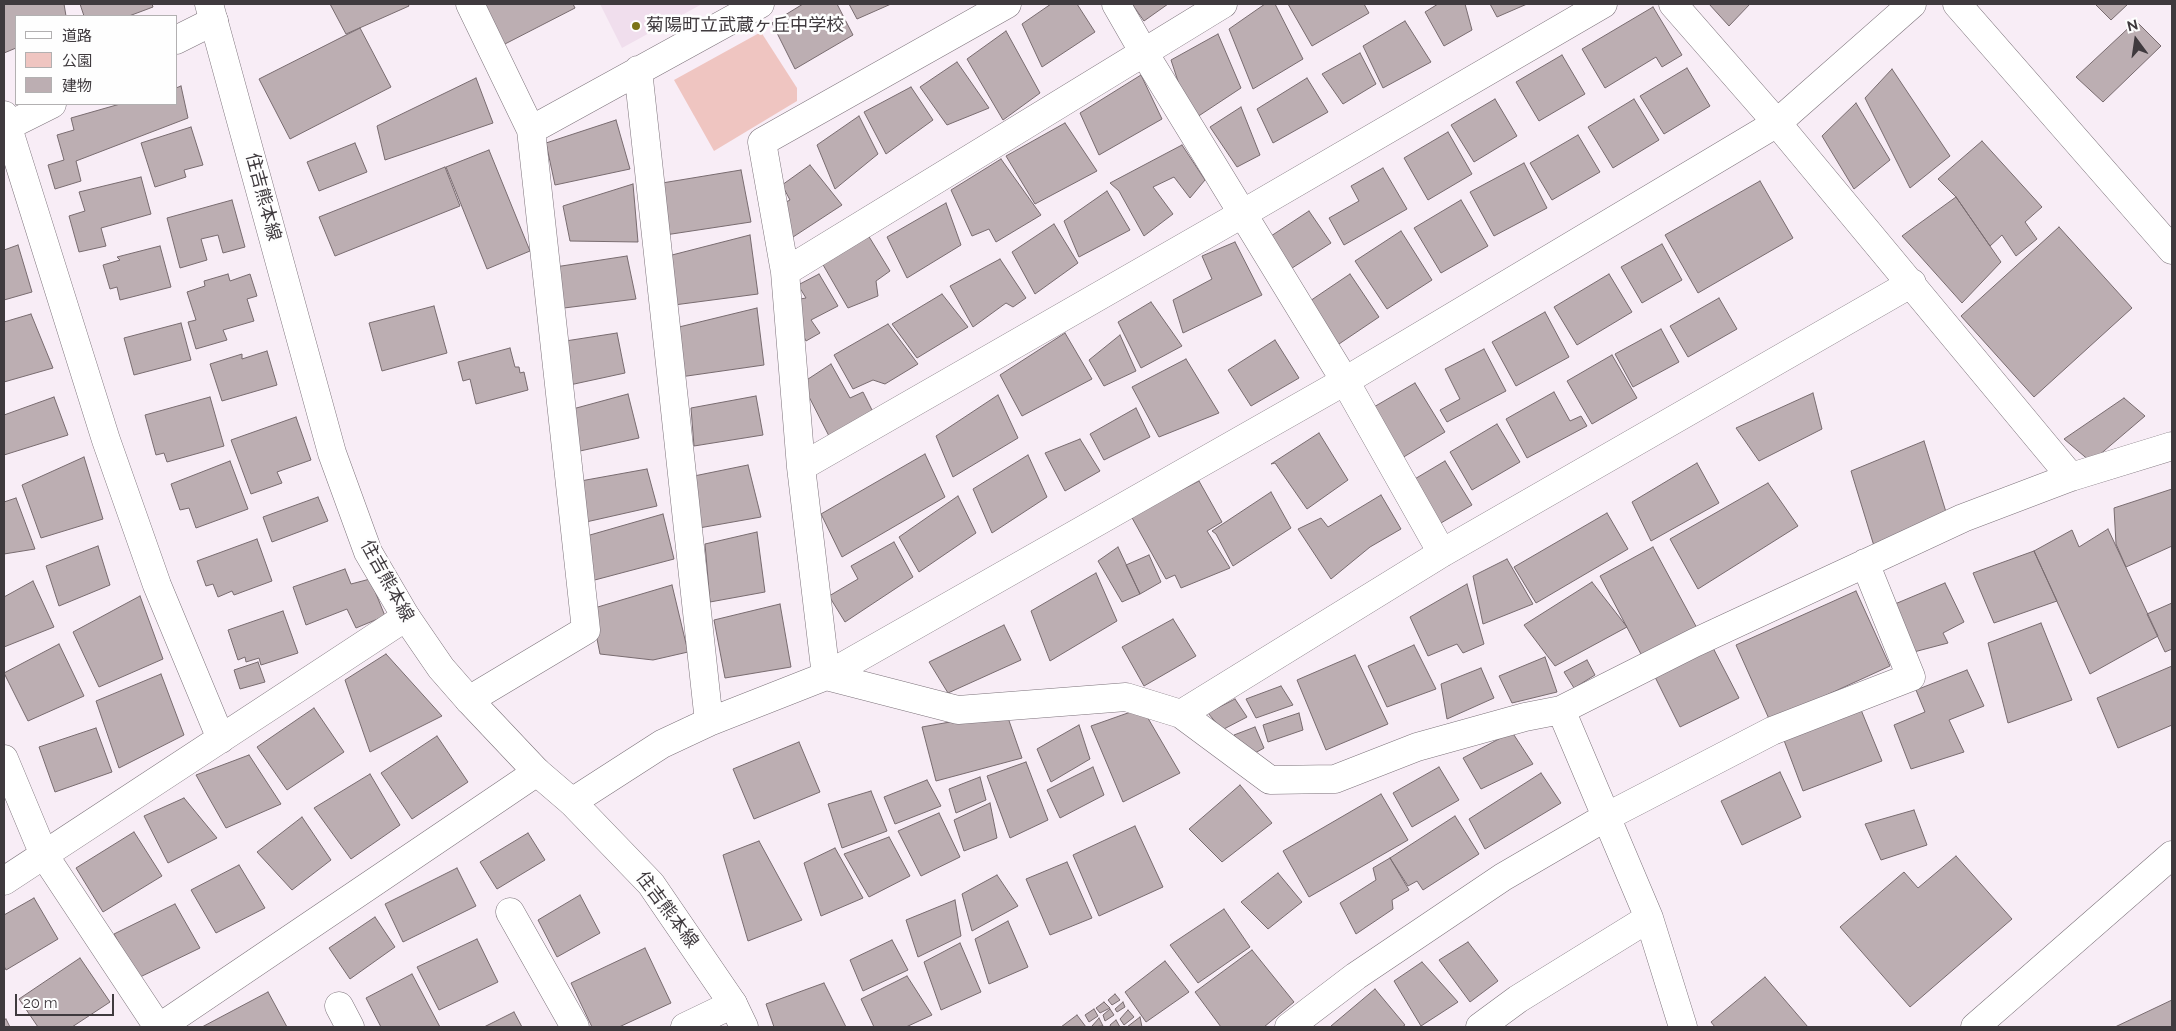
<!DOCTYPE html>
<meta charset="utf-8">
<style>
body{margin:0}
#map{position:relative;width:2176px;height:1031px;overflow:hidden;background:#f8edf6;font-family:Raleway,"Noto Sans JP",sans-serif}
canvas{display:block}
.frame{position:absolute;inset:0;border:5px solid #3f3a3e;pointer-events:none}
.legend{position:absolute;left:15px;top:15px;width:162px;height:90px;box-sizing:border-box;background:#fefefe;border:1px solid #b2b0b1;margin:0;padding:6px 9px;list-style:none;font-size:15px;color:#3f3a3e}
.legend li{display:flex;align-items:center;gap:10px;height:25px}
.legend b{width:25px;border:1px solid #b2b0b1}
.north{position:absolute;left:2111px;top:15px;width:50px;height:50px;-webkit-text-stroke:4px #fefefe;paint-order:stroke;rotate:346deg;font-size:14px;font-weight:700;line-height:20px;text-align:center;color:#3f3a3e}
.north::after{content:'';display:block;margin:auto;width:18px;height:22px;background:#3f3a3e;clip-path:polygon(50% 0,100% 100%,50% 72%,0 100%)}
.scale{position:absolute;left:15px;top:994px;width:99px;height:22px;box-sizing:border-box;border:2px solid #3f3a3e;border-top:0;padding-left:6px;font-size:15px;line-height:18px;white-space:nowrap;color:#3f3a3e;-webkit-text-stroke:4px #fefefe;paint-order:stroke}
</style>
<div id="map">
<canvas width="2176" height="1031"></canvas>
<div class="frame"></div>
<ul class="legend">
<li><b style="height:6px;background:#fff"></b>道路</li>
<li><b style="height:14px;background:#efc5c1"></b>公園</li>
<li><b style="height:14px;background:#bcaeb2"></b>建物</li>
</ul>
<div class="north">N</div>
<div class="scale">20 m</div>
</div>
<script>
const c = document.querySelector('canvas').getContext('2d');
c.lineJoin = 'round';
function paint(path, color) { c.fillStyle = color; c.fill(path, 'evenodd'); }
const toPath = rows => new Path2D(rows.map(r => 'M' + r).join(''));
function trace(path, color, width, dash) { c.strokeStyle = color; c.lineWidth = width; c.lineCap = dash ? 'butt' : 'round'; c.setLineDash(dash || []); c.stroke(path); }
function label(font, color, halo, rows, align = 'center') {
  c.font = font + ' Raleway,"Noto Sans JP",sans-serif'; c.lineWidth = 5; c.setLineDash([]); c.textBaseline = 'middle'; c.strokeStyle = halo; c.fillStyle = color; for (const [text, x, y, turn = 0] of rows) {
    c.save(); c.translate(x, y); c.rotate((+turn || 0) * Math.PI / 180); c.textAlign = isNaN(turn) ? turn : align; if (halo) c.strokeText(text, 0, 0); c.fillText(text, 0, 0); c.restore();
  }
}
paint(toPath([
 [600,4,702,4,622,48]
]), '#f0deed');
paint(toPath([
 [761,32,797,88,797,101,714,151,674,80]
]), '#efc5c1');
const building = toPath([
 [4,4,64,4,66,16,16,16,16,48,4,53,4,4],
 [80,4,152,4,153,7,129,16,84,16,80,4],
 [330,4,408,4,409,6,346,34,330,4],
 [481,4,573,4,575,8,503,45,481,4],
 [803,4,837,4,853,35,795,69,772,23,803,4],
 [849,4,891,4,857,19,849,4],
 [1051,4,1077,4,1095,32,1042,67,1022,24,1051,4],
 [1132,4,1168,4,1144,21,1132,4],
 [1265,4,1275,4,1303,59,1253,89,1229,29,1265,4],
 [1288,4,1364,4,1369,13,1312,46,1288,4],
 [1438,4,1465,4,1472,30,1444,46,1425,12,1438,4],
 [1490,4,1527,4,1497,17,1490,4],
 [1709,4,1750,4,1729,26,1709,4],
 [2095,4,2128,4,2111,20,2095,4],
 [1653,7,1682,55,1662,67,1656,57,1605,88,1582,49,1653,7],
 [1405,21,1431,62,1383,88,1363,46,1405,21],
 [2136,21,2161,46,2103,102,2076,77,2136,21],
 [360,28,391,87,290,139,259,79,360,28],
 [1006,31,1040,93,1003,120,967,59,1006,31],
 [1218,34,1241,88,1191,121,1171,60,1218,34],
 [1360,53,1376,84,1343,104,1322,74,1360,53],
 [1562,55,1585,94,1539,121,1516,82,1562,55],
 [957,62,989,108,947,125,920,87,957,62],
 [1687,68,1710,106,1664,134,1640,96,1687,68],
 [1892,69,1950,156,1910,188,1865,98,1892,69],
 [1141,75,1162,119,1099,155,1080,113,1141,75],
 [476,78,493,123,385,160,377,126,476,78],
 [1307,78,1328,112,1273,143,1257,109,1307,78],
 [181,86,188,118,76,161,81,181,55,189,48,165,64,160,57,135,74,130,71,118,120,104,176,104,176,88,181,86],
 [911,87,933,120,886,154,864,112,911,87],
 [1495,99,1517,136,1474,162,1451,125,1495,99],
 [1634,99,1659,140,1613,168,1588,127,1634,99],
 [1856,103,1890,160,1854,189,1822,136,1856,103],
 [1241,107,1260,155,1237,167,1210,127,1241,107],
 [859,116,878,154,835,189,817,145,859,116],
 [616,120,630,169,555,185,546,143,616,120],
 [1065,123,1097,171,1035,204,1006,156,1065,123],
 [191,127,203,165,184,170,186,177,155,187,141,143,191,127],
 [1448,132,1472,174,1428,200,1404,158,1448,132],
 [1578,135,1600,172,1552,200,1530,163,1578,135],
 [1982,141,2042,207,2025,222,2037,239,2016,256,2002,235,1990,246,1956,197,1938,179,1982,141],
 [355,143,367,172,319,191,307,162,355,143],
 [1182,145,1205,180,1190,198,1174,177,1153,187,1173,214,1144,236,1119,191,1110,183,1182,145],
 [489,150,530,251,487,269,446,167,489,150],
 [1001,159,1041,215,996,242,989,229,972,236,951,190,1001,159],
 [1524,163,1547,208,1494,236,1470,192,1524,163],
 [810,165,842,205,790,239,780,205,790,200,782,185,810,165],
 [445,167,460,206,335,256,319,217,445,167],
 [1383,168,1407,209,1344,245,1329,218,1359,201,1351,186,1383,168],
 [741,170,751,222,665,235,656,184,741,170],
 [141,177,151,214,101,228,106,246,79,252,69,216,85,211,79,192,141,177],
 [1760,181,1793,238,1698,293,1665,235,1760,181],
 [633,184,638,242,570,241,563,206,633,184],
 [1107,191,1130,230,1079,257,1064,221,1107,191],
 [1956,197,2001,262,1962,303,1902,236,1956,197],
 [232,200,245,247,223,253,218,235,201,239,207,260,180,268,167,218,232,200],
 [1461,200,1488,246,1441,273,1414,228,1461,200],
 [946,203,961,245,907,278,887,237,946,203],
 [1309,211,1331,243,1289,270,1268,238,1309,211],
 [1054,224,1078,263,1035,294,1012,252,1054,224],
 [2059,227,2132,308,2034,397,1961,316,2059,227],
 [1401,231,1432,280,1387,309,1355,261,1401,231],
 [750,235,758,294,674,305,672,255,750,235],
 [868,235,890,271,876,281,878,296,848,308,822,263,868,235],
 [1235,242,1262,295,1183,333,1173,300,1212,279,1202,256,1235,242],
 [1662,244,1682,280,1642,303,1621,267,1662,244],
 [18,245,32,292,4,300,4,250,18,245],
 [160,246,171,287,120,300,117,287,110,289,103,265,120,260,117,257,160,246],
 [627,256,636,299,564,308,555,267,627,256],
 [1000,259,1026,298,1013,307,1006,303,973,327,950,286,1000,259],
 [228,274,230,281,250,274,257,296,247,299,254,321,223,330,227,340,196,349,188,322,196,320,187,292,205,286,204,281,228,274],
 [819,274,838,306,811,320,820,333,806,341,794,315,794,300,806,298,798,285,819,274],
 [1350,274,1379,317,1333,348,1304,305,1350,274],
 [1609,274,1632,312,1577,345,1554,307,1609,274],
 [942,294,968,327,917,358,892,324,942,294],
 [1719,298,1737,329,1688,357,1670,326,1719,298],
 [1151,302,1182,346,1141,368,1118,322,1151,302],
 [434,306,447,353,382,371,369,323,434,306],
 [757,308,764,365,680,377,679,327,757,308],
 [1545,312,1569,357,1516,386,1492,342,1545,312],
 [31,314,53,368,4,382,4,322,31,314],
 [181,323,191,360,134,375,124,338,181,323],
 [888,324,918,364,885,384,873,380,853,389,834,355,888,324],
 [1661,329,1679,362,1633,387,1615,354,1661,329],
 [617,333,625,373,565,386,559,342,617,333],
 [1065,333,1092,379,1022,416,1000,375,1065,333],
 [1120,335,1136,371,1104,386,1089,360,1120,335],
 [1275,340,1299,378,1251,406,1228,370,1275,340],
 [510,348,515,367,519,367,520,373,524,372,528,390,476,404,470,379,463,381,458,362,510,348],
 [1484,349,1506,391,1447,422,1440,410,1460,399,1445,369,1484,349],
 [267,351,277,385,222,401,210,364,242,354,242,359,267,351],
 [1612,355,1637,398,1592,424,1567,381,1612,355],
 [1186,359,1219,413,1159,437,1132,387,1186,359],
 [831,364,850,398,863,392,873,412,830,438,802,383,831,364],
 [1415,383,1445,432,1397,461,1367,411,1415,383],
 [1554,392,1570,421,1581,416,1587,426,1527,458,1506,419,1554,392],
 [1813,393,1822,429,1759,461,1736,428,1813,393],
 [628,394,639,438,571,453,569,410,628,394],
 [998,395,1018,438,953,477,936,436,998,395],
 [756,396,763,435,694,446,691,408,756,396],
 [54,397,68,435,4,455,4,415,54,397],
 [210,397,224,446,167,462,164,453,156,455,145,415,210,397],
 [2124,398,2145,416,2091,462,2064,439,2124,398],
 [1136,408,1150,437,1104,460,1090,434,1136,408],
 [296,417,311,460,277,472,282,483,251,494,231,440,296,417],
 [1497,424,1520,462,1472,490,1450,452,1497,424],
 [1319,433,1348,480,1307,509,1275,463,1271,464,1319,433],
 [1080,439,1100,471,1065,491,1045,453,1080,439],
 [1924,441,1946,512,1874,546,1851,471,1924,441],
 [925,454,945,497,842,557,821,514,925,454],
 [1028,455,1047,497,992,533,973,489,1028,455],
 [84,457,103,519,41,538,22,485,84,457],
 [230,461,248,509,196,528,189,508,180,510,171,484,230,461],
 [1445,461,1472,505,1434,527,1408,483,1445,461],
 [1697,463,1719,503,1651,541,1632,502,1697,463],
 [748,465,761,517,699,528,694,476,748,465],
 [647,469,657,506,586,522,575,482,647,469],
 [1199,481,1222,522,1207,531,1230,568,1181,588,1175,575,1166,579,1131,516,1199,481],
 [1768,483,1798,526,1698,589,1670,539,1768,483],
 [2172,489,2172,546,2126,567,2116,544,2114,508,2172,489],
 [1271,492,1291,528,1233,566,1216,534,1212,531,1271,492],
 [1381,495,1401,529,1370,547,1331,579,1298,529,1321,518,1328,527,1381,495],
 [958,496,976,533,919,572,899,537,958,496],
 [318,497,328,521,272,542,263,517,318,497],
 [16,498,35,549,4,554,4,502,16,498],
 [1607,513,1628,549,1536,603,1514,567,1607,513],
 [663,514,674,559,591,581,583,537,663,514],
 [2108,529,2158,636,2090,674,2034,551,2072,530,2079,547,2108,529],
 [757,532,765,592,710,602,705,544,757,532],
 [257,539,272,581,234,595,232,591,218,597,213,584,206,586,197,561,257,539],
 [894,542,913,577,845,622,829,596,858,579,851,566,894,542],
 [98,546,110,585,59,606,46,566,98,546],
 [1118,547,1140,594,1122,602,1098,561,1118,547],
 [1653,547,1698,630,1642,656,1600,576,1653,547],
 [2034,551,2057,601,1994,623,1973,573,2034,551],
 [1149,555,1161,582,1140,594,1126,565,1149,555],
 [1507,559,1533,604,1483,624,1473,576,1507,559],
 [345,569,351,584,370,579,385,616,356,628,347,609,306,625,293,587,345,569],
 [1096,573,1117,621,1050,661,1031,611,1096,573],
 [33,581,54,627,4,647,4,597,33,581],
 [1592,582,1627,627,1555,666,1524,625,1592,582],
 [1945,583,1964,622,1943,633,1948,643,1910,653,1883,609,1945,583],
 [1467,584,1484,644,1463,653,1457,644,1428,656,1410,617,1467,584],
 [672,585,688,652,653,660,600,654,591,609,672,585],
 [1856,591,1890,666,1770,721,1736,645,1856,591],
 [140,596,163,659,99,687,73,632,140,596],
 [2172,603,2172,649,2165,652,2147,614,2172,603],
 [780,604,791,667,725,678,714,620,780,604],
 [283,611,298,653,261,665,259,658,246,662,245,657,238,660,228,630,283,611],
 [1173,619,1196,656,1144,686,1122,647,1173,619],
 [2041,623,2072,700,2008,723,1988,643,2041,623],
 [1004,625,1021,660,948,693,929,662,1004,625],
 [59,644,84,696,28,721,4,673,59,644],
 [1414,645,1436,689,1387,707,1368,666,1414,645],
 [1712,646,1739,698,1680,727,1654,675,1712,646],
 [386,654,442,716,370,752,345,680,386,654],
 [1355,655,1388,724,1326,750,1297,680,1355,655],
 [1545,657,1557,692,1512,703,1499,676,1545,657],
 [1587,660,1595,675,1574,688,1564,672,1587,660],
 [258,662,265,682,240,689,234,670,258,662],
 [2172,666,2172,725,2118,748,2097,698,2172,666],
 [1481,668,1494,698,1447,719,1441,684,1481,668],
 [1967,670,1984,706,1949,720,1964,752,1911,769,1894,725,1925,712,1916,690,1967,670],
 [161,674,184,735,119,768,96,701,161,674],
 [1281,686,1293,705,1256,718,1246,699,1281,686],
 [1235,699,1247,717,1222,730,1208,713,1235,699],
 [1859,705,1882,761,1803,791,1782,735,1859,705],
 [314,708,344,752,287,790,257,747,314,708],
 [1142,708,1180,773,1123,802,1091,726,1142,708],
 [1006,712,1022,758,936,781,922,727,1006,712],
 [1299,713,1303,730,1268,742,1263,725,1299,713],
 [1079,725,1090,759,1051,782,1037,749,1079,725],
 [1255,727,1264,748,1248,757,1234,735,1255,727],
 [96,728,112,772,55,792,39,747,96,728],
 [1512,732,1533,764,1481,789,1463,758,1512,732],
 [437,736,468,782,412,819,381,773,437,736],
 [799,742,820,792,754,819,733,769,799,742],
 [249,755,281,804,226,828,196,775,249,755],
 [1026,762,1048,820,1010,838,987,776,1026,762],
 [1093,767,1104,795,1060,818,1047,790,1093,767],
 [1439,767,1459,800,1412,827,1393,793,1439,767],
 [1780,772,1801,817,1742,845,1721,801,1780,772],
 [1541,773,1561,803,1485,849,1469,819,1541,773],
 [370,774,400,825,351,859,314,808,370,774],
 [980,777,986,800,956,813,949,789,980,777],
 [927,780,941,806,895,824,884,797,927,780],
 [1240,785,1272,823,1222,862,1189,829,1240,785],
 [871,791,887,831,842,848,828,804,871,791],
 [1381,794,1408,840,1309,897,1283,851,1381,794],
 [184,798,217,838,168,863,144,816,184,798],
 [990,803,997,838,964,851,954,820,990,803],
 [1914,810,1927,845,1881,860,1865,824,1914,810],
 [939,813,960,857,921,876,898,831,939,813],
 [1455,816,1479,854,1423,890,1417,881,1408,886,1390,858,1455,816],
 [302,817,331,860,292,890,257,852,302,817],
 [1135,826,1163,887,1099,916,1073,855,1135,826],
 [134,832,162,876,103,912,76,868,134,832],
 [528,833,545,860,497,889,480,862,528,833],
 [889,837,910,876,869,897,844,854,889,837],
 [759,841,802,920,748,941,723,855,759,841],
 [835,848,863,898,821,916,804,863,835,848],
 [1956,856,2012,919,1910,1007,1840,927,1904,872,1918,888,1956,856],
 [1390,858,1409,890,1392,900,1393,909,1356,934,1340,903,1376,880,1373,868,1390,858],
 [1067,862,1092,918,1050,935,1026,879,1067,862],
 [239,865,265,908,216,933,191,890,239,865],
 [457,868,476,906,403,942,385,904,457,868],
 [1278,873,1302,902,1268,929,1241,902,1278,873],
 [997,875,1018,906,972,931,962,894,997,875],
 [580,895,600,933,557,957,538,920,580,895],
 [34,898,58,939,6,970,4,966,4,915,34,898],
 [955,900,961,936,918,957,906,920,955,900],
 [175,904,200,948,138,978,114,934,175,904],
 [1224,909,1250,947,1198,983,1170,945,1224,909],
 [375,917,395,947,350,979,329,948,375,917],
 [1008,921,1028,967,989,984,975,939,1008,921],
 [477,939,498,982,439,1010,417,967,477,939],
 [892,940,908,970,863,991,850,960,892,940],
 [1468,942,1498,981,1470,1002,1439,960,1468,942],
 [960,943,981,992,941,1010,924,962,960,943],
 [645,948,671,1003,619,1027,592,1027,571,983,645,948],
 [1252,950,1294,1002,1264,1027,1221,1027,1195,992,1252,950],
 [80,958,110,1002,72,1027,38,1027,19,999,80,958],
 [1165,961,1189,992,1146,1022,1125,992,1165,961],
 [1422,962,1458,1002,1421,1026,1394,981,1422,962],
 [412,974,440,1027,381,1027,366,998,412,974],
 [907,976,932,1015,906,1027,874,1027,861,999,907,976],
 [1765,977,1808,1027,1715,1027,1711,1022,1765,977],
 [824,983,846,1027,774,1027,766,1004,824,983],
 [1375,989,1405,1025,1402,1027,1332,1027,1331,1026,1375,989],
 [268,992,287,1027,202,1027,268,992],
 [1115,994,1120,1000,1112,1005,1108,1000,1115,994],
 [2172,1000,2172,1027,2115,1027,2172,1000],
 [1104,1002,1110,1008,1100,1013,1096,1008,1104,1002],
 [1123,1002,1125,1007,1117,1012,1115,1009,1123,1002],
 [1094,1009,1098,1016,1089,1022,1085,1015,1094,1009],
 [1110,1009,1114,1015,1105,1021,1103,1015,1110,1009],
 [1128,1010,1134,1017,1124,1025,1120,1019,1128,1010],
 [514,1012,522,1027,484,1027,514,1012],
 [1077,1015,1086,1027,1061,1027,1077,1015],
 [1140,1017,1142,1027,1127,1027,1140,1017],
 [1099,1018,1103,1026,1092,1027,1092,1026,1099,1018],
 [6,1019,10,1027,4,1027,4,1020,6,1019],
 [1116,1020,1120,1027,1111,1027,1110,1025,1116,1020]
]);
paint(building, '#bcaeb2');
trace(building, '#786b6f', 1);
const minor = toPath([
 [1007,4,762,142,785,272,801,467,826,676,1345,381,1777,123,1912,4],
 [1116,4,1143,51,1345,381,1442,553],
 [1673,4,1777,123,2071,477],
 [176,40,214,21],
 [638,70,709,722],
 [4,115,106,440,157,585,221,739],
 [4,128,52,104],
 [531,130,760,4],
 [785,272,1223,4],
 [801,467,1242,214,1603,4],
 [469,700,586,630,531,130,470,4],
 [1561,710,1649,918,1683,1027],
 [1181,714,1442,553,1912,283],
 [4,759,44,855,158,1027],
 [572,802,662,744,709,722,826,676,958,710,1126,697,1181,714,1270,780,1335,779,1417,747,1525,717,1561,710,1694,643,1963,518,2071,477,2172,446],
 [4,881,406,617],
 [510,912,575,1027],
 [339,1006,350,1027],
 [160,1027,537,772],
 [685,1027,733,1004],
 [1289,1027,1356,976,1503,877,1606,817,1772,731,1911,677,1865,563],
 [1480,1027,1518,999,1649,918]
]);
const tertiary = toPath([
 [1957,4,2172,250],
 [1975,1027,2172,855]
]);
const secondary = toPath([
 [209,4,332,453,368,552,406,617,441,668,469,700,537,772,572,802,651,884,733,1004,744,1027]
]);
trace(minor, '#7c727a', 29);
trace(tertiary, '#7c727a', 29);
trace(secondary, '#7c727a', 29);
trace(minor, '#fff', 28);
trace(tertiary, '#fff', 28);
trace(secondary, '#fff', 28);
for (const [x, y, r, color] of [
 [636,26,5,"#7b7316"]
]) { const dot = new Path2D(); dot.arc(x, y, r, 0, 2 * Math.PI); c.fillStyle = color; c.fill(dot); trace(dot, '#fefefe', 2); }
label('18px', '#3f3a3e', '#fefefe', [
 ["菊陽町立武蔵ヶ丘中学校",646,26]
], 'left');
label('18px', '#3f3a3e', '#fefefe', [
 ["住吉熊本線",263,197,75],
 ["住吉熊本線",387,581,61],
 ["住吉熊本線",667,910,53]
]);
</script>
